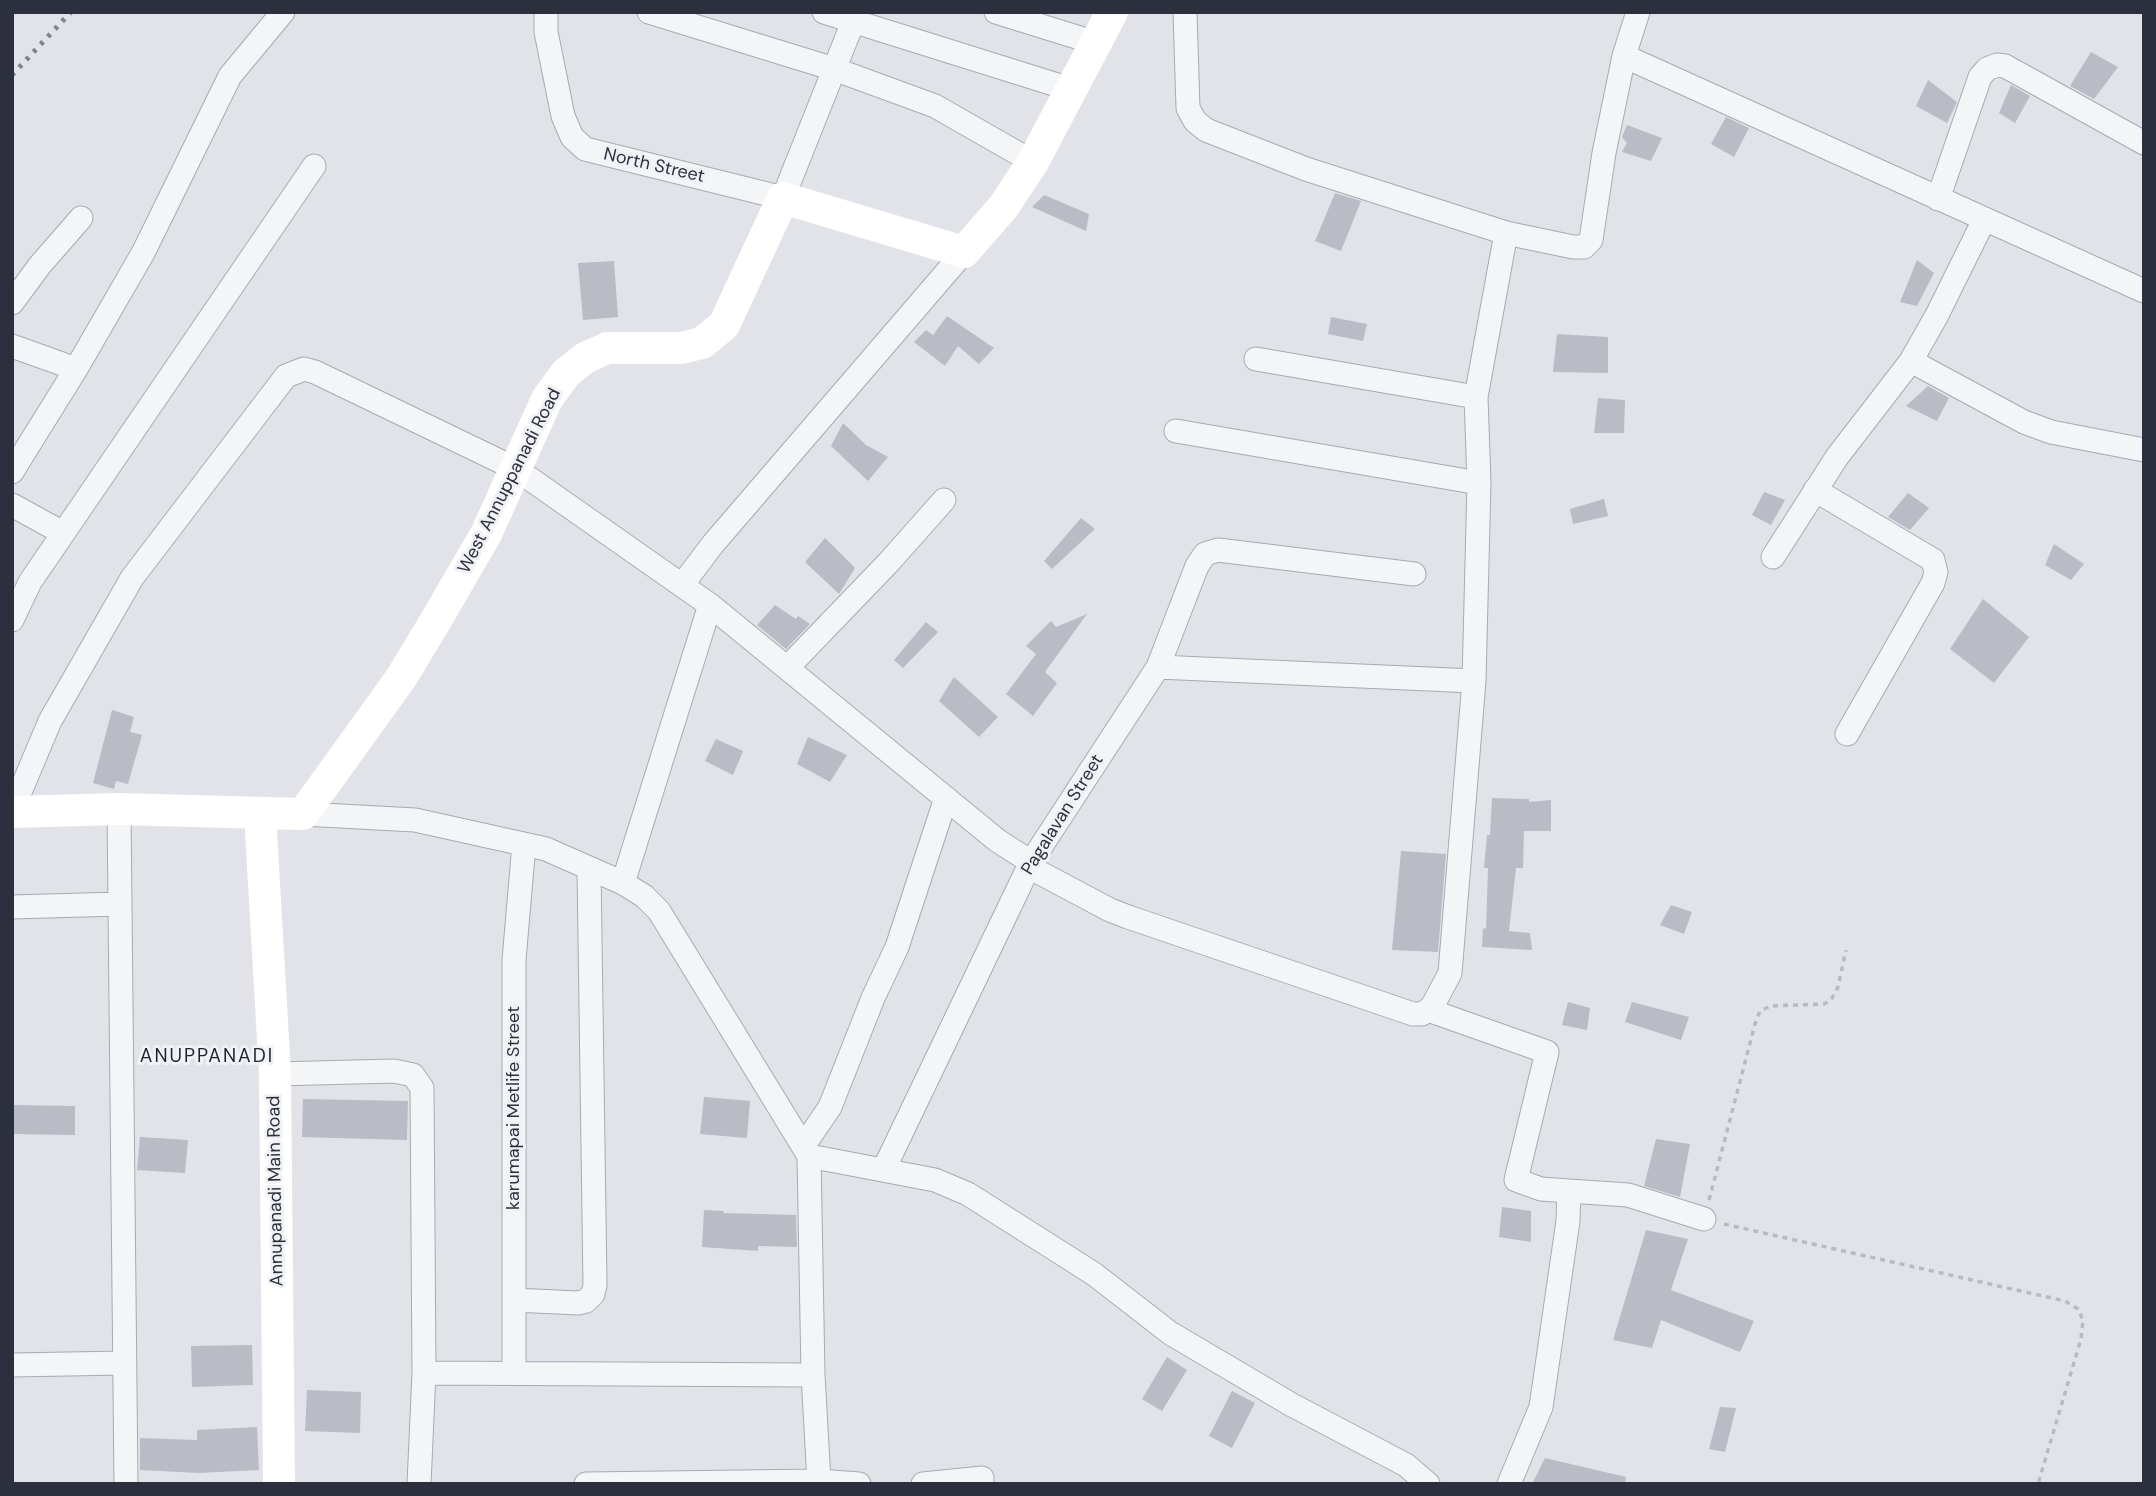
<!DOCTYPE html>
<style>
body{margin:0}
#map{position:relative;width:2156px;height:1496px;overflow:hidden;background:#e1e3e8;font-family:"DM Sans",sans-serif}
canvas{display:block}
.frame{position:absolute;inset:0;border:14px solid #2c303e;pointer-events:none}
</style>
<div id="map">
<canvas width="2156" height="1496"></canvas>
<div class="frame"></div>
</div>
<script>
const c = document.querySelector('canvas').getContext('2d');
c.lineJoin = 'round';
function paint(path, color) { c.fillStyle = color; c.fill(path, 'evenodd'); }
const toPath = rows => new Path2D(rows.map(r => 'M' + r).join(''));
function trace(path, color, width, dash) { c.strokeStyle = color; c.lineWidth = width; c.lineCap = dash ? 'butt' : 'round'; c.setLineDash(dash || []); c.stroke(path); }
function label(font, color, halo, rows, align = 'center') {
  c.font = font + ' "DM Sans",sans-serif'; c.lineWidth = 6; c.setLineDash([]); c.textBaseline = 'middle'; c.strokeStyle = halo; c.fillStyle = color; for (const [text, x, y, turn = 0] of rows) {
    c.save(); c.translate(x, y); c.rotate((+turn || 0) * Math.PI / 180); c.textAlign = isNaN(turn) ? turn : align; if (halo) c.strokeText(text, 0, 0); c.fillText(text, 0, 0); c.restore();
  }
}
paint(toPath([
 [2091,52,2118,67,2094,99,2070,86],
 [1928,80,1957,102,1947,123,1916,106],
 [2011,85,2030,96,2015,123,1999,113],
 [1726,117,1749,128,1734,157,1711,144],
 [1627,125,1662,138,1651,161,1622,152,1627,143,1622,137],
 [1335,193,1361,201,1341,251,1315,241],
 [1044,195,1089,214,1086,231,1032,207],
 [1917,260,1934,273,1917,306,1900,302],
 [614,261,618,317,583,320,578,263],
 [947,316,994,348,979,364,958,346,945,366,914,342,926,330,933,335],
 [1331,317,1367,324,1363,341,1328,334],
 [1557,334,1608,337,1608,373,1553,372],
 [1928,386,1949,398,1937,421,1906,406],
 [1598,398,1625,400,1624,433,1594,433],
 [843,423,866,445,888,457,868,481,831,446],
 [1764,492,1785,500,1771,525,1752,515],
 [1908,493,1929,508,1910,530,1888,517],
 [1604,499,1608,516,1573,524,1570,509],
 [1081,518,1095,529,1052,569,1044,561],
 [825,538,855,568,839,594,805,562],
 [2054,544,2084,564,2071,580,2045,565],
 [1983,599,2029,637,1994,683,1950,649],
 [775,605,796,619,798,616,810,624,786,649,757,625],
 [1087,614,1045,672,1057,683,1033,716,1006,694,1036,654,1026,646,1051,621,1056,627],
 [926,622,938,632,903,668,894,660],
 [954,677,998,717,979,737,939,701],
 [112,710,134,717,130,732,142,735,128,784,116,781,114,789,93,783],
 [808,737,847,755,830,782,797,764],
 [716,739,743,751,733,775,705,761],
 [1492,798,1529,799,1529,802,1551,800,1551,831,1524,831,1523,868,1516,868,1509,931,1530,933,1532,950,1482,947,1483,928,1486,929,1488,868,1484,868,1487,835,1490,835],
 [1401,851,1446,854,1438,952,1392,950],
 [1671,905,1692,912,1684,934,1660,925],
 [1568,1002,1590,1008,1587,1030,1562,1025],
 [1632,1002,1689,1017,1681,1040,1625,1022],
 [704,1097,750,1101,747,1138,700,1134],
 [303,1099,408,1101,407,1140,302,1137],
 [12,1105,75,1106,75,1135,12,1134],
 [140,1137,188,1140,185,1173,137,1170],
 [1656,1139,1690,1144,1680,1197,1644,1186],
 [1502,1207,1531,1211,1531,1242,1499,1237],
 [704,1210,724,1211,723,1213,796,1215,797,1247,758,1246,758,1251,702,1247],
 [1646,1230,1688,1239,1671,1290,1754,1321,1740,1352,1661,1320,1652,1348,1613,1340],
 [252,1345,253,1385,192,1387,191,1346],
 [1167,1357,1187,1370,1162,1411,1142,1399],
 [307,1390,361,1392,360,1433,305,1431],
 [1232,1391,1255,1403,1232,1448,1209,1436],
 [1720,1407,1736,1408,1725,1452,1709,1449],
 [257,1427,259,1470,199,1473,140,1470,140,1438,197,1440,197,1430],
 [1545,1458,1626,1477,1625,1484,1532,1484]
]), '#b9bcc5');
const street = toPath([
 [546,12,546,32,563,116,572,137,585,149,783,198,857,12],
 [649,12,834,69,935,106,1033,162],
 [824,12,1073,90],
 [996,12,1096,43],
 [1185,12,1188,108,1195,121,1206,130,1306,169,1506,233],
 [1624,56,2144,291],
 [1938,199,1980,77,1987,69,1997,65,2005,66,2144,143],
 [12,303,40,265,81,218],
 [12,346,76,369],
 [1256,359,1476,397],
 [1911,361,2024,422,2051,432,2144,450],
 [1176,431,1479,483],
 [12,472,76,369,143,253,230,76,283,12],
 [1815,490,1933,560,1936,572,1933,583,1847,734],
 [12,505,63,533],
 [1773,557,1837,457,1911,361,1937,315,1984,220],
 [682,585,713,544,964,252],
 [12,620,30,582,314,166],
 [787,668,889,562,944,500],
 [1474,681,1479,483,1476,397,1506,233,1573,247,1584,247,1591,240,1604,153,1624,56,1638,12],
 [119,809,126,1484],
 [12,811,50,721,132,578,286,376,304,369,315,372,516,469,710,605,998,841,1031,862],
 [303,814,415,820,546,849,623,883,644,896,659,911,809,1156,935,1180,968,1194,1094,1274,1170,1333,1292,1405,1406,1465,1428,1484],
 [1029,867,1110,910,1128,917,1413,1014,1422,1014,1432,1007,1450,973,1474,681,1158,667],
 [623,883,710,605],
 [12,907,119,904],
 [1428,1010,1547,1052,1516,1180,1541,1189,1569,1191],
 [275,1074,394,1071,413,1075,422,1088,424,1373,419,1484],
 [804,1145,830,1107,873,998,897,947,946,798],
 [809,1156,813,1375,819,1481,859,1484],
 [884,1169,1031,862,1158,667,1197,566,1205,554,1218,550,1414,574],
 [514,1300,578,1303,586,1301,593,1294,595,1285,589,868],
 [12,1365,124,1363],
 [424,1373,813,1375],
 [514,1373,514,960,524,844],
 [586,1484,819,1481],
 [923,1484,982,1478,982,1484],
 [1509,1484,1541,1407,1568,1221,1569,1191,1628,1195,1704,1219]
]);
trace(street, '#a7aab2', 25);
trace(toPath([
 [1709,1200,1755,1024,1760,1011,1771,1006,1824,1004,1831,1000,1838,987,1846,950],
 [1724,1224,2065,1301,2078,1309,2083,1320,2081,1339,2038,1484]
]), '#b8bac0', 3.5, [5, 5]);
trace(street, '#f4f5f7', 23);
trace(toPath([
 [12,812,119,809,303,814,401,678,436,620,486,534,547,399,566,373,585,358,607,348,681,348,702,343,724,325,783,198,964,252,1004,206,1033,162,1112,12],
 [260,814,275,1074,279,1484]
]), '#fff', 32);
trace(toPath([
 [12,75,71,12]
]), '#7d8290', 5, [3.5, 7]);
label('18px', '#2c303e', '#f1f2f6', [
 ["North Street",654,166,13],
 ["West Annuppanadi Road",510,481,-63],
 ["Pagalavan Street",1063,815,-58],
 ["karumapai Metlife Street",514,1108,-90],
 ["Annupanadi Main Road",276,1191,-91]
]);
c.letterSpacing = '2px';
label('19px', '#1e222f', '#f1f2f6', [
 ["ANUPPANADI",207,1057]
]);
c.letterSpacing = '0px';
</script>
